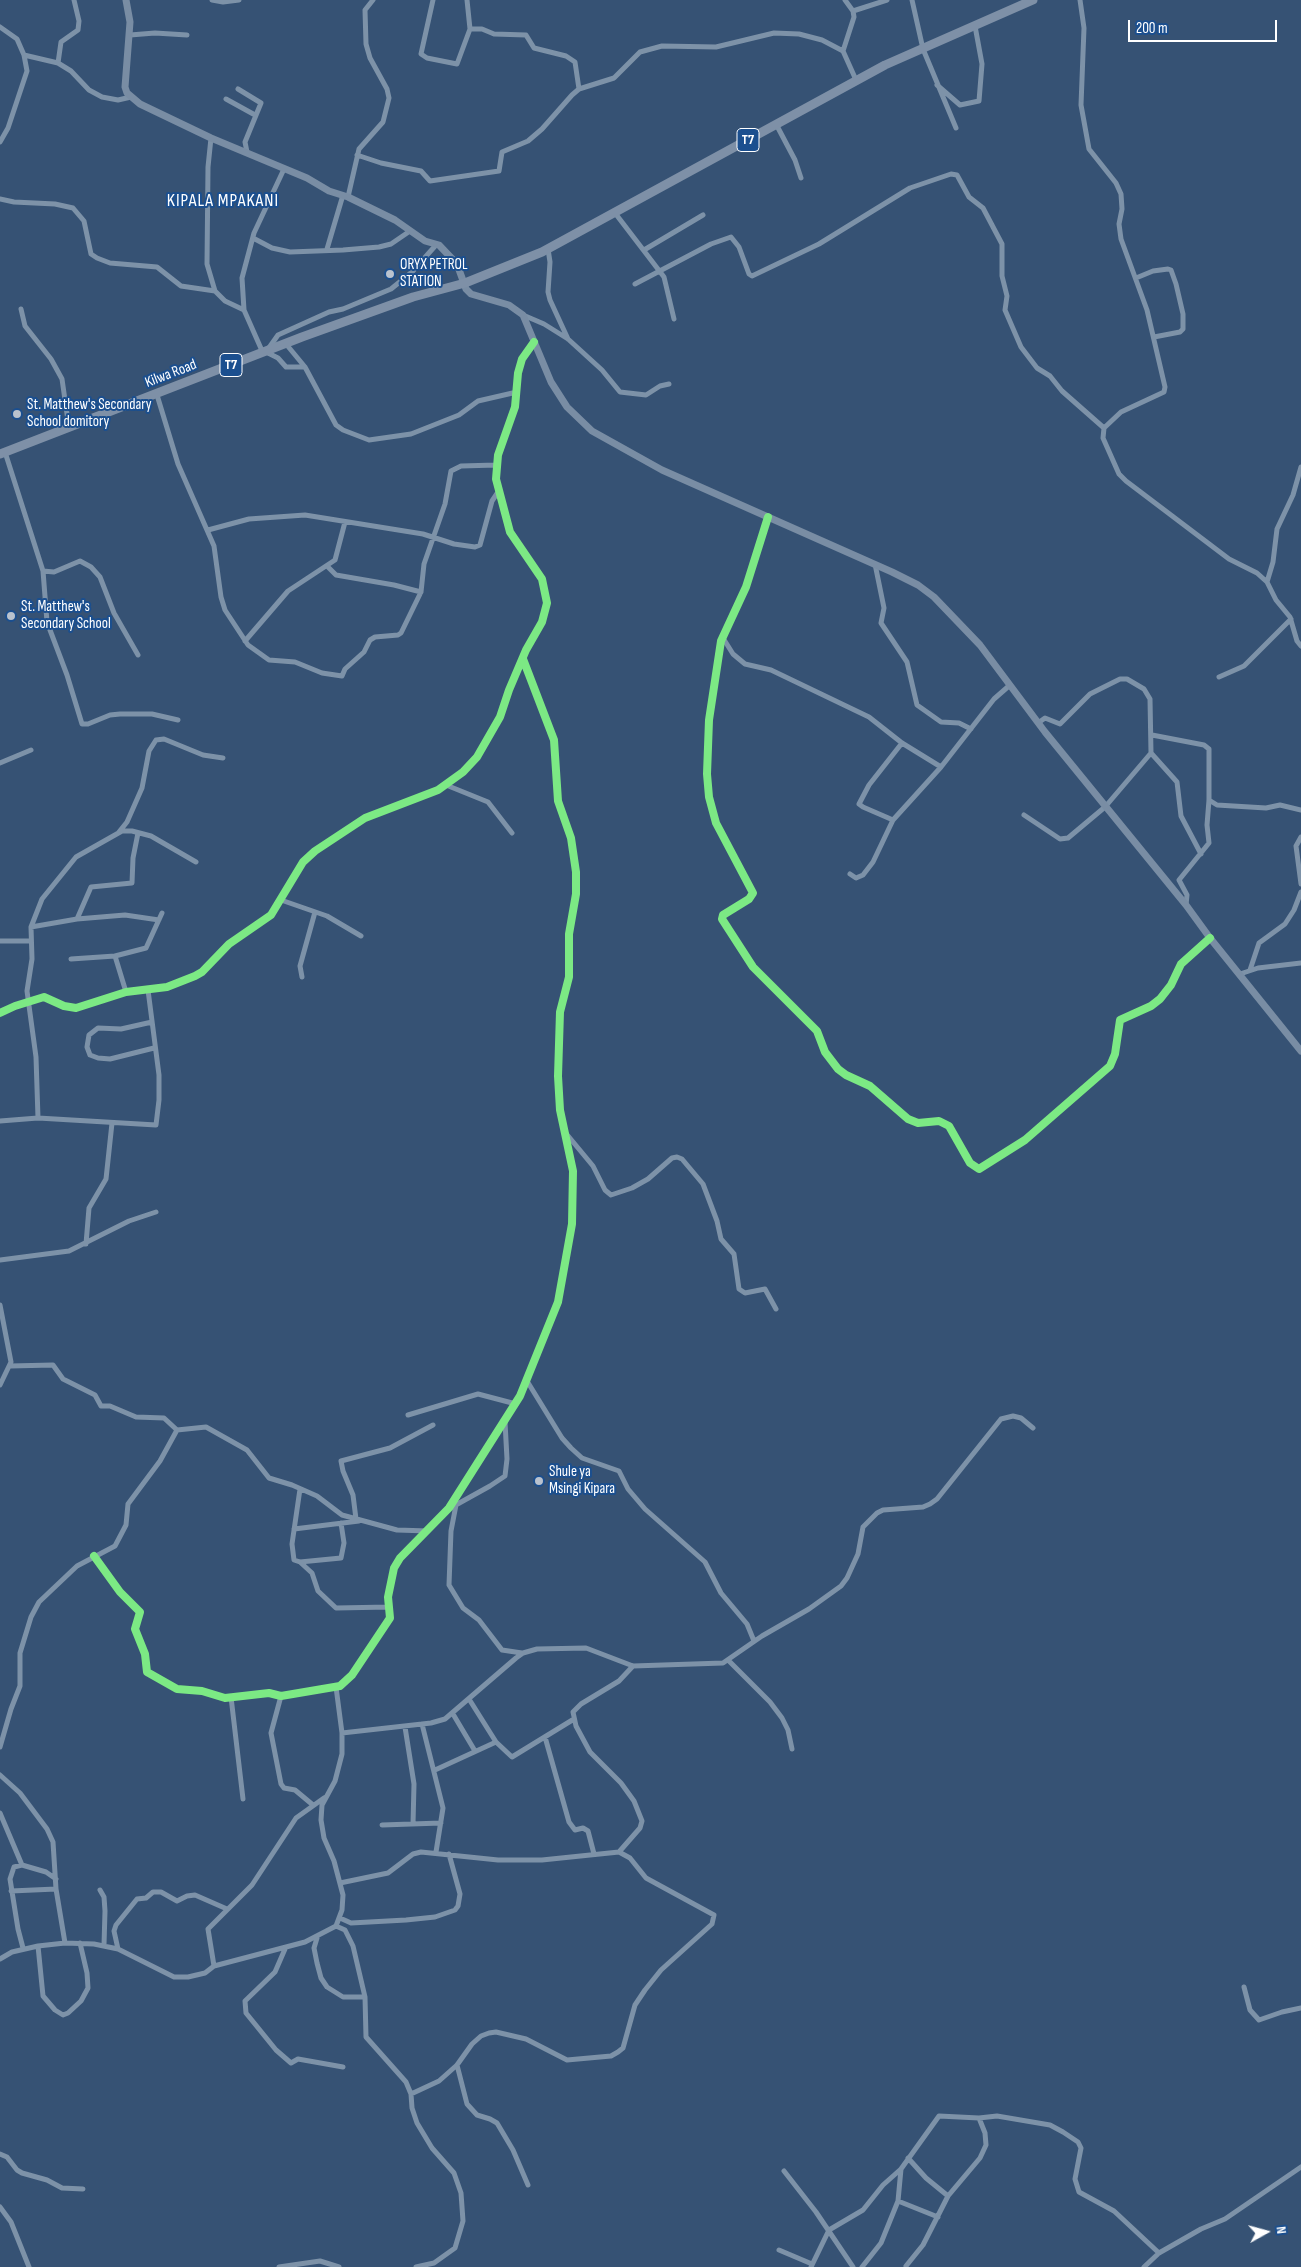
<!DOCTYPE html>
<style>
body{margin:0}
#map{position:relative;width:1301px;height:2267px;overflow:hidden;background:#365274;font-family:"Sofia Sans Condensed",sans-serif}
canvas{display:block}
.north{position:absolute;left:1241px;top:2207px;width:50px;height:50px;-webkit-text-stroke:4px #1b4f8f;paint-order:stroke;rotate:83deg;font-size:14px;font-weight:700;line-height:20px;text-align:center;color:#fff}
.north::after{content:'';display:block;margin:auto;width:18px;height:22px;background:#fff;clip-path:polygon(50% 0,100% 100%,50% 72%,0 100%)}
.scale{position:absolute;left:1128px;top:20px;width:149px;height:22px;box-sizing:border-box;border:2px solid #fff;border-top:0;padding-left:6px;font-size:15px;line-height:18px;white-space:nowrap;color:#fff;-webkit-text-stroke:4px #1b4f8f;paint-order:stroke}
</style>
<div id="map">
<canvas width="1301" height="2267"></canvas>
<div class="north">N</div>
<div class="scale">200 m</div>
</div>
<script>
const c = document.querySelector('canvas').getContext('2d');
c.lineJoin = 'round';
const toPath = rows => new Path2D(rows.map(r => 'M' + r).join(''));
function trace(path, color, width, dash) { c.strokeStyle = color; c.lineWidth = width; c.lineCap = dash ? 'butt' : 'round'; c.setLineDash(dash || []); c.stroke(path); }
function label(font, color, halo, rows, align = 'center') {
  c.font = font + ' "Sofia Sans Condensed",sans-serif'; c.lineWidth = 4; c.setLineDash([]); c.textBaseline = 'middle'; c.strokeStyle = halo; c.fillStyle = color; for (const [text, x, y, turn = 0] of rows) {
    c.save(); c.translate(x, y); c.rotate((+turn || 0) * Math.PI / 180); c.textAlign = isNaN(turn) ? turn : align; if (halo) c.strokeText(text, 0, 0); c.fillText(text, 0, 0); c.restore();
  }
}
trace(toPath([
 [212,0,223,2,239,0],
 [433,0,421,54,427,58,457,64,470,29,467,0],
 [912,0,923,49,956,128],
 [1080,0,1084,28,1081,105,1089,149,1116,183,1121,194,1122,209,1119,224,1121,239,1147,310,1165,387,1164,392,1121,412,1104,428,1103,438,1119,474,1126,481,1229,559,1257,573,1267,582,1276,600,1290,617,1297,641,1301,646],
 [853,11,887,0],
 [0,27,17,39,24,55,27,71,8,128,0,142],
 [470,29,482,29,494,34,526,35,534,48,566,56,575,62,579,89],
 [130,35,155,33,187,35],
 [843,51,854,17,853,11,845,0],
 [24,55,58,63,71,71,89,90,102,97,118,100,131,97],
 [58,63,61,42,78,30,79,21,74,0],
 [937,85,960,105,979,101,982,64,975,26],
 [238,89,261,103,245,142,247,152],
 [226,99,255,115],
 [776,124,795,160,801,178],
 [211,138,208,167,207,264,215,291,225,301,244,310],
 [357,155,381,163,421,171,430,181,499,171,502,152,528,141,542,129,572,95,579,89,614,78,640,52,662,46,716,47,774,33,799,34,822,40,843,51,856,80],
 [348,197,359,149,383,122,389,98,387,89,370,58,366,44,365,10,373,0],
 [0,199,14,202,55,204,73,208,84,221,91,254,97,258,110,263,157,267,181,286,215,291],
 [615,213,664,277,674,319],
 [253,238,272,248,290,252,343,250,379,247,391,244,410,231],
 [327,249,343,195],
 [548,249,550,262,548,292,550,300,568,339],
 [644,250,703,215],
 [1136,278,1153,271,1168,269,1171,270,1176,284,1183,314,1183,329,1180,332,1154,337],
 [635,284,711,244,731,237,739,247,749,274,752,276,819,244,910,188,951,174,957,175,969,197,983,208,1002,244,1002,276,1007,296,1005,310,1021,347,1037,368,1050,376,1062,391,1104,428],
 [21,309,25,326,51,359,62,379,69,428],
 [523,315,544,324,568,339,602,370,620,392,646,395,660,386,669,384],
 [286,344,305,367,336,425,343,430,369,440,411,434,459,415,478,401,517,392],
 [263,353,244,310,242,278,254,233,284,169],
 [305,367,286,367,278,358,266,352,278,335,329,312,343,309,391,289,412,272,436,245],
 [157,395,178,464,214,546,221,597,225,610,248,645,269,660,295,662,322,673,342,676,345,669,364,652,370,640,375,637,398,635,401,633,421,592,424,564,445,504,451,471,461,466,496,465],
 [5,452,43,571,47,622,67,675,82,724,88,724,110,715,120,714,152,714,178,720],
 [768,517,746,587,721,641,709,720,707,774,709,797,716,823,753,893,749,899,723,915,722,919,753,967,817,1031,825,1052,838,1069,846,1075,870,1086,908,1119,918,1123,939,1121,949,1126,970,1163,979,1169,1025,1140,1110,1066,1115,1054,1120,1020,1151,1006,1160,999,1171,985,1181,964,1210,938],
 [208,530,249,519,305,515,423,534,454,544,475,547,480,545,492,501,498,492],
 [875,564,884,608,881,623,907,662,917,705,941,722,959,723,971,729],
 [327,566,336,575,394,585,421,592],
 [43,571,54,572,80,561,91,567,100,577,114,613,138,655],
 [1267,582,1273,562,1277,529,1293,495,1301,467],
 [723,638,733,654,745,664,771,670,869,717,902,743,941,767],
 [245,641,288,591,335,560,345,522],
 [1219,677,1244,666,1291,619],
 [1038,723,1045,718,1060,724,1090,694,1120,679,1127,679,1144,689,1150,699,1151,753,1177,782,1181,816,1201,854],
 [1152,735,1204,745,1209,749,1209,800,1207,825,1209,843,1179,880,1187,895,1186,905],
 [0,763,31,750],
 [446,785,488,802,512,833],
 [1209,800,1217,805,1266,808,1280,805,1301,810],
 [1024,815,1060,839,1068,838,1105,807,1151,753],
 [893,820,863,807,859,804,869,785,902,743],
 [119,832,127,822,142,788,149,751,156,740,164,739,203,755,223,758],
 [1301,837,1296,846,1301,884],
 [850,874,856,878,863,875,873,862,893,820,941,767,994,699,1010,685],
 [281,900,327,916,361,936],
 [77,919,91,887,132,883,133,858,138,833],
 [31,927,77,919,125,915,159,920],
 [0,941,31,941],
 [115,956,146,948,162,913],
 [71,959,115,956,126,992],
 [1250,970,1259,943,1285,924,1294,910,1301,892],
 [1240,974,1258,968,1301,963],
 [302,977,300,966,315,912],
 [0,1013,15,1006,44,997,64,1006,76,1008,126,992,167,987,195,976,202,972,229,944,271,915,303,862,315,851,365,818,438,790,463,772,477,757,500,717,509,690,526,650,542,622,547,603,542,579,510,532,496,479,498,455,515,407,518,373,522,359,534,342],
 [152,1022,121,1029,98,1028,89,1035,87,1047,90,1055,98,1058,110,1059,154,1048],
 [38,1118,36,1057,27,991,32,959,31,927,42,899,76,857,122,831,132,831,151,836,196,862],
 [0,1121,38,1118,156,1125,159,1100,159,1075,148,990],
 [564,1131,593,1166,605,1190,611,1195,632,1188,648,1179,672,1158,677,1157,682,1159,703,1184,717,1221,721,1239,734,1254,739,1289,745,1293,765,1289,776,1309],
 [86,1244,89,1208,106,1179,112,1123],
 [0,1260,69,1251,129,1221,156,1212],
 [0,1305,11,1362,0,1385],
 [10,1366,53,1365,63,1379,95,1395,101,1406,110,1406,136,1417,164,1418,177,1430,206,1427,247,1450,269,1478,292,1485,317,1496,342,1515,397,1530,428,1531],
 [527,1381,562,1438,571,1448,582,1458,619,1471,628,1489,645,1509,705,1562,721,1593,747,1624,754,1641],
 [408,1415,478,1394,516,1404],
 [300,1489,292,1544,294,1560,300,1562,341,1558,344,1543,341,1523],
 [456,1505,451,1531,449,1585,463,1608,479,1620,502,1650,522,1653],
 [454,1506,490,1486,505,1476,507,1459,505,1422],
 [356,1519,353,1495,343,1471,341,1461,390,1448,433,1425],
 [294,1529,359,1521],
 [94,1556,120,1592,140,1612,135,1629,145,1654,147,1672,177,1689,202,1691,225,1698,269,1693,281,1696,340,1686,352,1675,390,1618,388,1597,394,1568,400,1558,449,1508,520,1396,558,1302,572,1224,573,1171,560,1110,558,1076,560,1012,569,977,569,934,576,894,576,872,571,838,558,801,554,740,523,659],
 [300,1562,312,1573,318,1591,336,1608,389,1607],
 [729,1661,770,1702,782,1718,788,1730,792,1749],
 [281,1696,271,1733,281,1784,284,1788,295,1790,313,1805],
 [231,1697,243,1799],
 [469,1699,496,1742,512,1757,574,1719],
 [453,1714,475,1751],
 [422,1724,443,1808,436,1852],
 [405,1727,414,1784,413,1824],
 [342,1733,431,1723,445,1719,516,1658,523,1653,537,1649,586,1648,633,1666,723,1663,762,1636,809,1609,841,1586,847,1578,858,1554,863,1527,877,1513,883,1510,923,1507,930,1504,937,1499,1001,1419,1013,1416,1021,1418,1033,1428],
 [545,1737,569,1822,575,1830,583,1828,588,1831,594,1854],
 [0,1747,11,1709,20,1686,20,1653,31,1617,39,1602,77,1566,115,1546,126,1525,128,1504,160,1461,177,1430],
 [435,1770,496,1742],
 [0,1775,20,1793,47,1829,53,1842,56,1889,65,1943],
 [0,1813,22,1865,46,1872,56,1879],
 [382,1825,441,1823],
 [619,1852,640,1828,642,1821,634,1801,621,1783,590,1752,576,1726,573,1712,581,1704,619,1681,633,1666],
 [22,1865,14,1867,10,1879,18,1929,23,1948],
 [340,1883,388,1873,413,1854,421,1852,498,1860,542,1860,619,1852,630,1858,646,1878,714,1915,712,1924,661,1970,645,1990,635,2005,623,2048,618,2052,611,2056,567,2060,526,2039,496,2032,489,2033,481,2036,472,2044,457,2065,439,2081,411,2094],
 [100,1890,104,1897,105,1911,104,1945],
 [11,1891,56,1889],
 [340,1918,351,1923,406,1920,435,1917,455,1910,458,1906,460,1894,449,1854],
 [336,1926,345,1930,353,1946,365,1997,366,2037,406,2082,411,2094,412,2108,417,2123,432,2148,454,2173,461,2193,463,2221,455,2248,434,2263,416,2267],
 [317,1938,314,1948,317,1963,321,1978,327,1987,343,1997,365,1997],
 [38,1946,43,1996,55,2010,63,2015,68,2013,81,2001,88,1988,87,1973,80,1943],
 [118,1949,114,1931,116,1925,137,1899,146,1898,153,1892,161,1892,177,1901,187,1896,195,1895,227,1909],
 [285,1949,275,1972,245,2001,246,2013,276,2050,291,2063,298,2059,343,2067],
 [0,1959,12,1952,38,1946,65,1943,94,1944,118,1949,174,1977,188,1977,205,1973,214,1966,305,1942,336,1926,342,1910,343,1895,334,1861,324,1838,321,1820,322,1805,335,1781,342,1754,342,1733,336,1687],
 [214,1966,208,1929,252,1885,296,1818,324,1798],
 [1244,1987,1250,2010,1259,2020,1282,2012,1301,2008],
 [457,2065,467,2104,477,2115,490,2119,497,2123,513,2150,528,2185],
 [0,2154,7,2157,17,2170,22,2173,47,2180,62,2188,83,2189],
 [784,2171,816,2212,853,2267],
 [948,2196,980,2158,986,2145,985,2133,979,2118],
 [898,2201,938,2217],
 [0,2207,11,2222,29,2267],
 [779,2250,812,2264],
 [906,2266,923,2245,948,2196,926,2178,908,2158],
 [279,2267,320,2261,339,2267],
 [811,2267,829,2230,863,2210,883,2185,901,2169],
 [862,2267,881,2243,898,2201,901,2169,939,2116,979,2118,997,2116,1050,2125,1063,2132,1078,2142,1081,2148,1075,2179,1079,2192,1114,2211,1159,2253],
 [1144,2267,1159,2253,1201,2229,1225,2219,1301,2167]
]), '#7d92a8', 5);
trace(toPath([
 [126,0,130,22,125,87,127,93,140,104,211,138,307,178,329,191,348,197,395,220,425,241,439,245,457,264,466,289,471,294,509,305,523,315,551,382,567,407,592,431,662,470,892,572,918,585,934,597,980,645,1045,732,1186,905,1210,938,1301,1051]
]), '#798da4', 7);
trace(toPath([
 [0,454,302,337,413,297,465,283,542,252,885,65,1033,0]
]), '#7e90a7', 9);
trace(toPath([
 [768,517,746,587,721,641,709,720,707,774,709,797,716,823,753,893,749,899,723,915,722,919,753,967,817,1031,825,1052,838,1069,846,1075,870,1086,908,1119,918,1123,939,1121,949,1126,970,1163,979,1169,1025,1140,1110,1066,1115,1054,1120,1020,1151,1006,1160,999,1171,985,1181,964,1210,938],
 [0,1013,15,1006,44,997,64,1006,76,1008,126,992,167,987,195,976,202,972,229,944,271,915,303,862,315,851,365,818,438,790,463,772,477,757,500,717,509,690,526,650,542,622,547,603,542,579,510,532,496,479,498,455,515,407,518,373,522,359,534,342],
 [94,1556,120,1592,140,1612,135,1629,145,1654,147,1672,177,1689,202,1691,225,1698,269,1693,281,1696,340,1686,352,1675,390,1618,388,1597,394,1568,400,1558,449,1508,520,1396,558,1302,572,1224,573,1171,560,1110,558,1076,560,1012,569,977,569,934,576,894,576,872,571,838,558,801,554,740,523,659]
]), '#7ce984', 8);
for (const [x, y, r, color] of [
 [390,274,5,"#b9c2ce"],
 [17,414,5,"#b9c2ce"],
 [11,616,5,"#b9c2ce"],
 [539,1481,5,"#b9c2ce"]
]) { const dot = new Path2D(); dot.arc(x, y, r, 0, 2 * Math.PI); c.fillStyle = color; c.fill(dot); trace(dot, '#1b4f8f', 2); }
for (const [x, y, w] of [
 [748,140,22],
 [231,365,22]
]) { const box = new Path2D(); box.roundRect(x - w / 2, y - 11.5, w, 23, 4); c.fillStyle = '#1b4f8f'; c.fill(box); trace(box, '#fff', 1); }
label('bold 14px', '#fff', null, [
 ["T7",748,140],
 ["T7",231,365]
]);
label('15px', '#fff', '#1b4f8f', [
 ["ORYX PETROL",400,265],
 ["STATION",400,282],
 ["St. Matthew's Secondary",27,405],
 ["School domitory",27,422],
 ["St. Matthew's",21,607],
 ["Secondary School",21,624],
 ["Shule ya",549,1472],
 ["Msingi Kipara",549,1489]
], 'left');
label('15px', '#fff', '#1b4f8f', [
 ["Kilwa Road",171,374,-21]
]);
c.letterSpacing = '1px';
label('18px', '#fff', '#1b4f8f', [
 ["KIPALA MPAKANI",223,201]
]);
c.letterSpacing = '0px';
</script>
